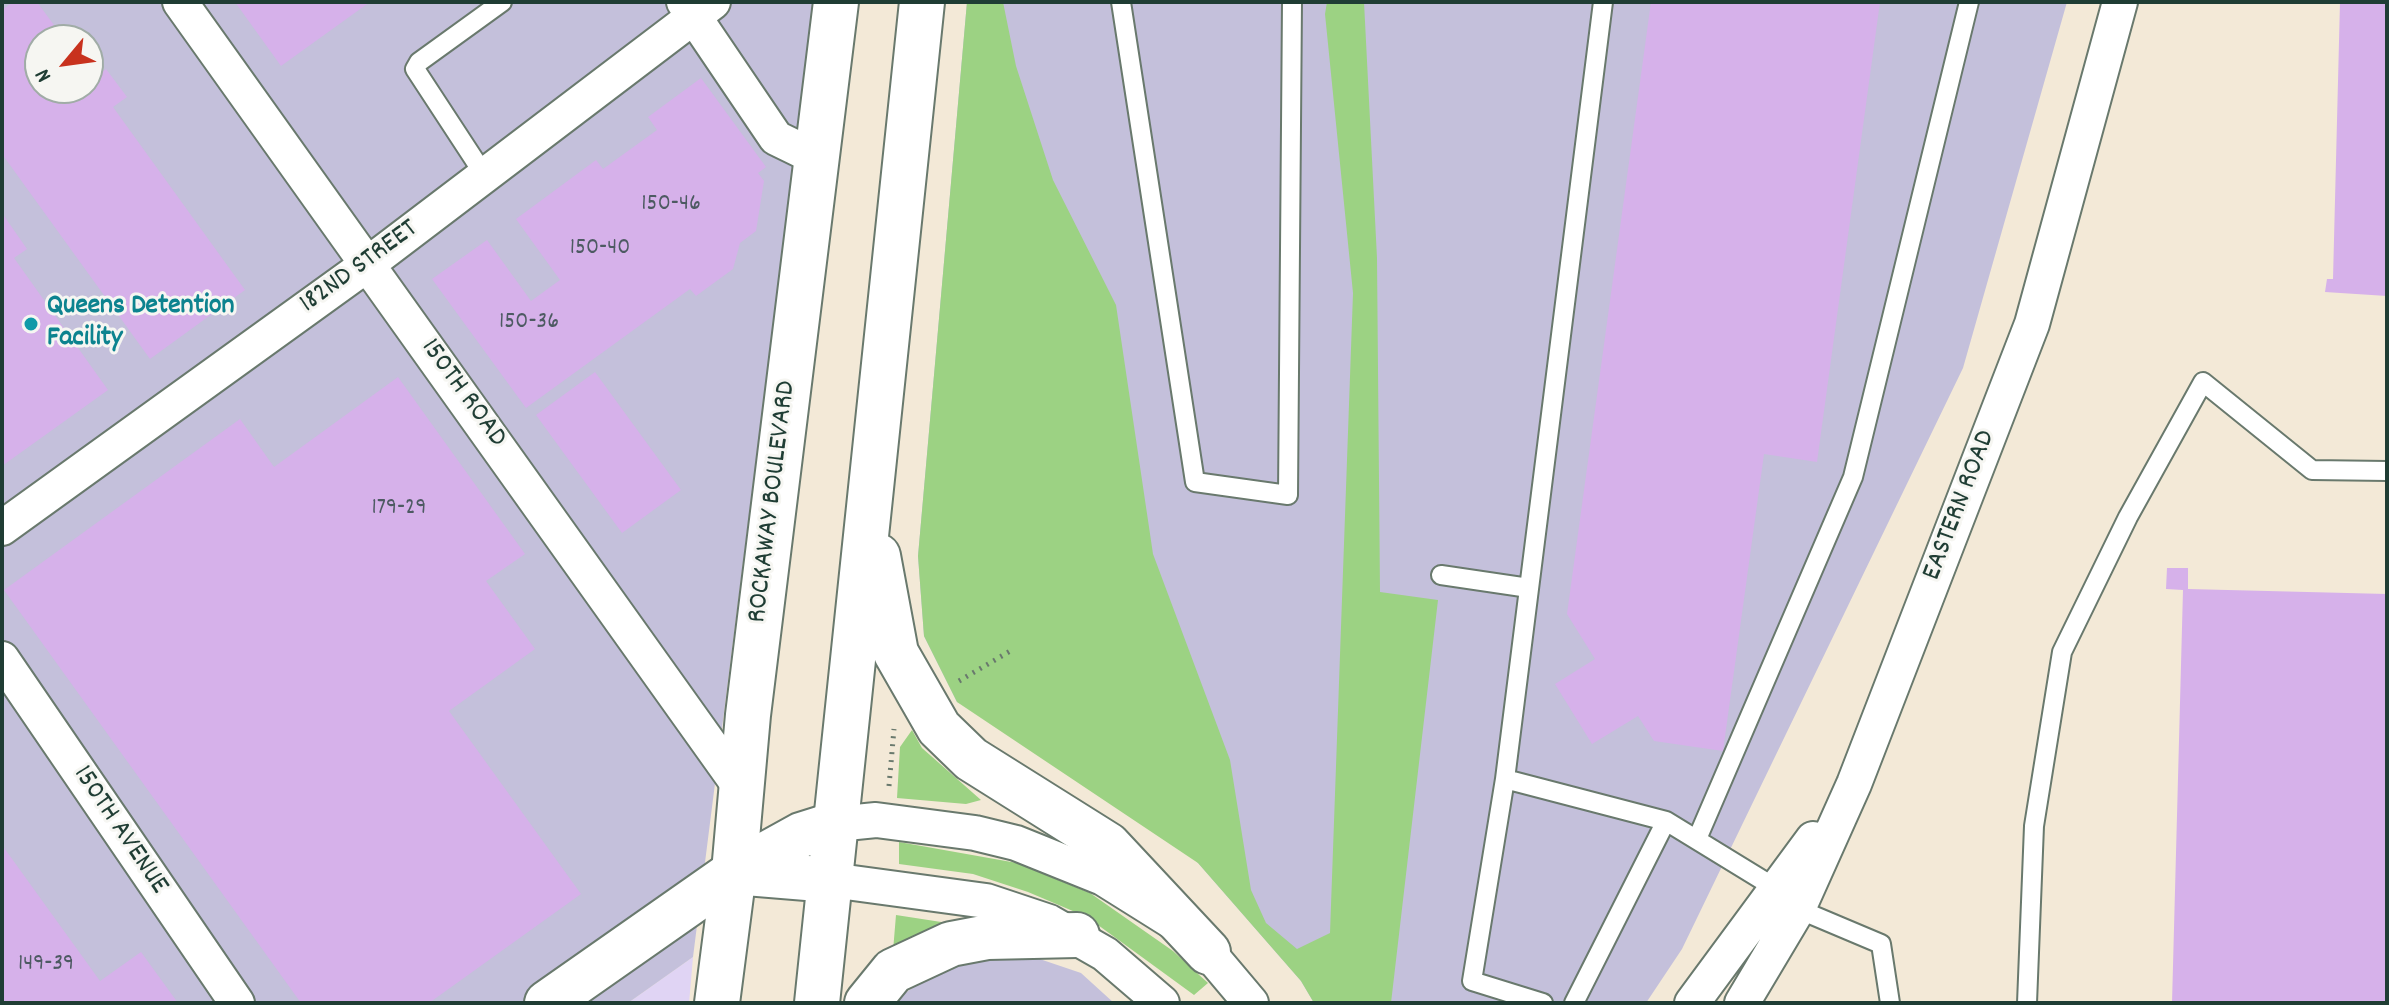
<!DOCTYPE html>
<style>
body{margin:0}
#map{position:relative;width:2389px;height:1005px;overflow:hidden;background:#f3e9d7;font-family:Dekko,sans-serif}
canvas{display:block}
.frame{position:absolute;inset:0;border:4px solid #1f3d34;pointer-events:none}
.north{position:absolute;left:24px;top:24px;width:80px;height:80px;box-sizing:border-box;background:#f6f6f2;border:2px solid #a0aca6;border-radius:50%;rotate:241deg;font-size:22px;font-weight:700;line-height:32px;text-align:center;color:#1f3d34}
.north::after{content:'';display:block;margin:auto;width:28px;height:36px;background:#c8321e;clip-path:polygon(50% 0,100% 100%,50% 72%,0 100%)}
</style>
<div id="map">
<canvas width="2389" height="1005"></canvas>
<div class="frame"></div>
<div class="north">N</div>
</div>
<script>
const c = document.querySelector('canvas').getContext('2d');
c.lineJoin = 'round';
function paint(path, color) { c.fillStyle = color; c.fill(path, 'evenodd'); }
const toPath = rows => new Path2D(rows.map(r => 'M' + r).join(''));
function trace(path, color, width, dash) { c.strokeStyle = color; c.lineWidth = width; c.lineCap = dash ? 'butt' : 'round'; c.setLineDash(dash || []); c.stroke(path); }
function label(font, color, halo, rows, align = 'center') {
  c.font = font + ' Dekko,sans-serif'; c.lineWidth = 6; c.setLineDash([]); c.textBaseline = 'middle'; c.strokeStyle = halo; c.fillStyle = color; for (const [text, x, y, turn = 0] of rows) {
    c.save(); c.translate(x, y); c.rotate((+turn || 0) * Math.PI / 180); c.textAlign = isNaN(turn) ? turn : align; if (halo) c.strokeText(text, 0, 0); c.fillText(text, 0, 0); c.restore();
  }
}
paint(toPath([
 [693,957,689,1003,628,1003]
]), '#e0d4f4');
paint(toPath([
 [2,2,814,2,693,957,628,1003,2,1003],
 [40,40,88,40,88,88,40,88],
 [967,2,2067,2,1963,368,1682,949,1646,1003,1314,1003,1301,981,1198,863,1104,772,957,702,924,636,918,556],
 [1016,951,1081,973,1114,1003,896,1003,902,995,954,960]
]), '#c4c0db');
paint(toPath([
 [967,2,1003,2,1016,66,1053,180,1116,305,1153,554,1230,760,1251,890,1266,923,1297,949,1330,933,1353,293,1325,14,1327,2,1364,2,1377,258,1380,592,1438,600,1391,1003,1314,1003,1301,981,1198,863,957,702,924,636,918,556],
 [912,730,922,748,981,800,966,804,897,798,900,747],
 [899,842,1017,863,1090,893,1173,951,1208,983,1194,995,1087,917,1028,892,973,874,899,864],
 [896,915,967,926,893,951]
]), '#9cd283');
paint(toPath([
 [13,2,37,2,65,40,40,40,40,88,88,88,88,72,93,79,106,69,127,97,113,107,245,290,150,359,2,154,2,10],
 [235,2,370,2,281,66],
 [1651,2,1880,2,1817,462,1764,454,1723,751,1654,741,1638,716,1592,744,1555,684,1595,659,1567,614],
 [2340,2,2387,2,2387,296,2325,292,2327,279,2333,279],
 [701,78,766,167,758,173,764,181,756,231,740,243,733,269,696,296,690,289,526,408,432,279,487,240,531,301,560,280,516,219,596,160,603,169,657,130,648,117],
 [2,213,27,249,14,258,108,390,2,466],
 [595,372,681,490,622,533,536,415],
 [398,377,525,554,486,581,535,649,449,711,581,894,429,1003,301,1003,4,590,240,419,274,467],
 [2167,568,2188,568,2188,589,2387,594,2387,1003,2172,1003,2183,590,2166,589],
 [2,845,100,981,141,952,178,1003,2,1003]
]), '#d6b1ea');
const service = toPath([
 [1121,2,1195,482,1288,495,1292,2],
 [1603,2,1505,779,1666,821,1777,889],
 [485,176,415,69,419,62,502,2],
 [1441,575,1529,588],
 [1505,779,1472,981,1543,1003],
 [1697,839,1853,477,1969,2],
 [1798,909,1881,944,1890,1003],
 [1574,1003,1666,821],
 [2027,1003,2034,826,2062,652,2128,517,2203,382,2312,470,2387,471]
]);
const minor = toPath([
 [180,2,741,788],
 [684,2,776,138,815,157],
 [2,528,368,264,713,2],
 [2,659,237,1003],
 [836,824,876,820,975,833,1016,843,1103,878,1178,925,1208,952,1251,1003],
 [831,880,986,901,1049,922,1105,954,1162,1003],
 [1692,1003,1813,839],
 [1742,1003,1798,909,1854,784,2032,324,2120,2]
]);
const secondary = toPath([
 [734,872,831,880],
 [547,1003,734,872,801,835,836,824]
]);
const trunk = toPath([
 [878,556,896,653,939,728,971,759,1108,845,1208,952],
 [717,1003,734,872,748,715,836,2],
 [817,1003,922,2],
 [867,1003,893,971,951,944,988,937,1077,935]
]);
trace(service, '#69796d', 22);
trace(minor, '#69796d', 38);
trace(secondary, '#69796d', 48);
trace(trunk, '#69796d', 48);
trace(toPath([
 [959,681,1012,650],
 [889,786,894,729]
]), '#69796d', 5, [2, 6]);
trace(service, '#fff', 18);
trace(minor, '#fff', 34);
trace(secondary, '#fff', 44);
trace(trunk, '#fff', 44);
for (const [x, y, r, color] of [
 [31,324,8,"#0f9aa8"]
]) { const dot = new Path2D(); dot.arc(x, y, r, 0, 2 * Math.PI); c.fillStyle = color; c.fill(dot); trace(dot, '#f6f6f2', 3); }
label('24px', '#4d5a62', null, [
 ["150-46",671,206],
 ["150-40",600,250],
 ["150-36",529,324],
 ["179-29",399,510],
 ["149-39",46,966]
]);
label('28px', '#1f3d34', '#f6f6f2', [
 ["182ND STREET",360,268,-36],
 ["150TH ROAD",462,394,54],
 ["ROCKAWAY BOULEVARD",774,502,-83],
 ["EASTERN ROAD",1961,506,-69],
 ["150TH AVENUE",119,831,56]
]);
label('bold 28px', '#0d838f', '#f6f6f2', [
 ["Queens Detention",47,308],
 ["Facility",47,340]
], 'left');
</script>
